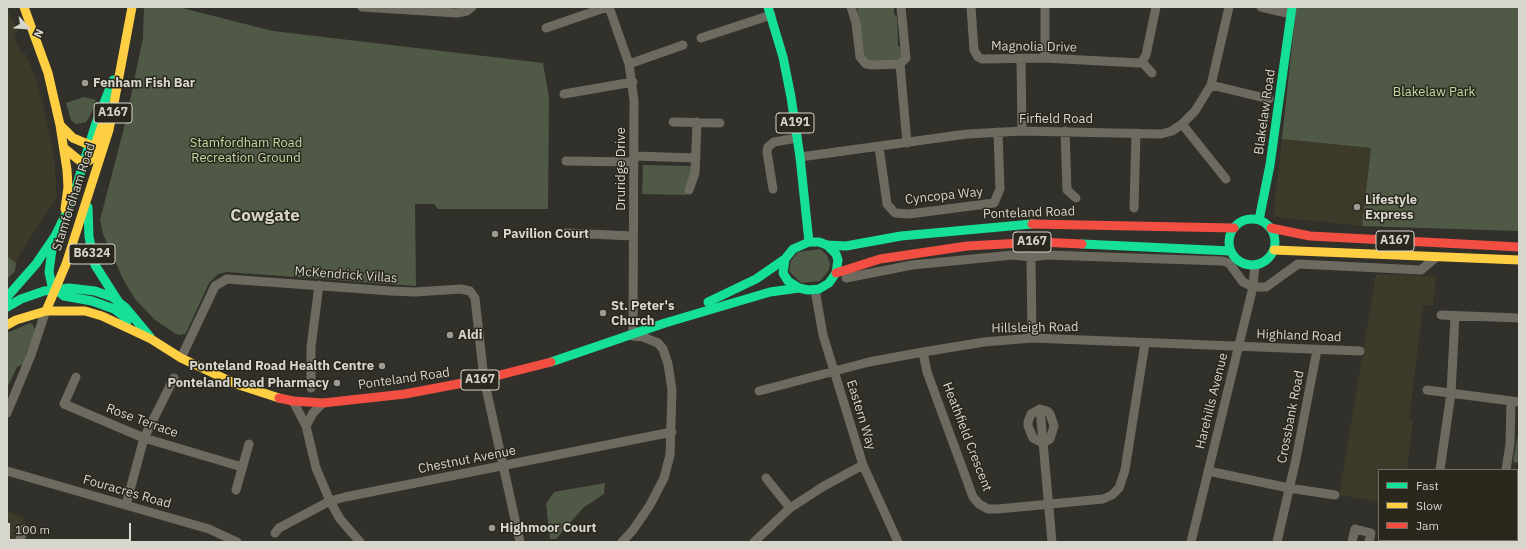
<!DOCTYPE html>
<style>
body{margin:0}
#map{position:relative;width:1526px;height:549px;overflow:hidden;background:#31302a;font-family:"IBM Plex Sans",sans-serif}
canvas{display:block}
.frame{position:absolute;inset:0;border:8px solid #d6d5ce;pointer-events:none}
.legend{position:absolute;left:1378px;top:469px;width:140px;height:72px;box-sizing:border-box;background:#2a281d;border:1px solid #6f6d64;margin:0;padding:5px 7px;list-style:none;font-size:12px;color:#d6d5ce}
.legend li{display:flex;align-items:center;gap:8px;height:20px}
.legend b{width:20px;border:1px solid #6f6d64}
.north{position:absolute;left:8px;top:8px;width:40px;height:40px;-webkit-text-stroke:3px #2a281d;paint-order:stroke;rotate:116deg;font-size:11px;font-weight:700;line-height:16px;text-align:center;color:#d6d5ce}
.north::after{content:'';display:block;margin:auto;width:14px;height:18px;background:#d6d5ce;clip-path:polygon(50% 0,100% 100%,50% 72%,0 100%)}
.scale{position:absolute;left:8px;top:523px;width:123px;height:18px;box-sizing:border-box;border:2px solid #d6d5ce;border-top:0;padding-left:5px;font-size:12px;line-height:14px;white-space:nowrap;color:#d6d5ce;-webkit-text-stroke:3px #2a281d;paint-order:stroke}
</style>
<div id="map">
<canvas width="1526" height="549"></canvas>
<div class="frame"></div>
<ul class="legend">
<li><b style="height:5px;background:#16e098"></b>Fast</li>
<li><b style="height:5px;background:#ffcf43"></b>Slow</li>
<li><b style="height:5px;background:#f24e42"></b>Jam</li>
</ul>
<div class="north">N</div>
<div class="scale">100 m</div>
</div>
<script>
const c = document.querySelector('canvas').getContext('2d');
c.lineJoin = 'round';
function paint(path, color) { c.fillStyle = color; c.fill(path, 'evenodd'); }
const toPath = rows => new Path2D(rows.map(r => 'M' + r).join(''));
function trace(path, color, width, dash) { c.strokeStyle = color; c.lineWidth = width; c.lineCap = dash ? 'butt' : 'round'; c.setLineDash(dash || []); c.stroke(path); }
function label(font, color, halo, rows, align = 'center') {
  c.font = font + ' "IBM Plex Sans",sans-serif'; c.lineWidth = 3; c.setLineDash([]); c.textBaseline = 'middle'; c.strokeStyle = halo; c.fillStyle = color; for (const [text, x, y, turn = 0] of rows) {
    c.save(); c.translate(x, y); c.rotate((+turn || 0) * Math.PI / 180); c.textAlign = isNaN(turn) ? turn : align; if (halo) c.strokeText(text, 0, 0); c.fillText(text, 0, 0); c.restore();
  }
}
paint(toPath([
 [7,9,18,31,14,36,21,54,25,53,36,78,43,105,54,155,57,197,18,257,16,263,7,256],
 [1282,139,1371,148,1362,226,1273,217],
 [1376,274,1436,276,1433,305,1423,305,1409,420,1413,421,1407,470,1379,470,1379,502,1339,495],
 [7,511,24,517,14,542,7,542]
]), '#3d3a2a');
paint(toPath([
 [144,7,178,7,273,31,543,63,549,97,548,209,438,209,434,204,415,204,416,286,227,272,218,274,209,283,186,333,182,335,176,334,155,320,135,299,123,279,103,234,100,220,125,124,143,38],
 [857,7,894,7,894,14,897,17,898,46,902,48,902,55,899,60,870,62,865,59],
 [1296,7,1519,7,1519,231,1362,226,1371,148,1282,139],
 [84,97,96,100,90,116,86,122,76,124,71,120,66,103],
 [643,165,691,166,691,175,686,195,642,194],
 [820,249,827,255,830,264,829,270,820,281,801,283,789,271,791,261,798,252],
 [7,256,16,263,15,271,7,279],
 [30,323,33,325,35,330,23,364,17,367,7,388,7,333],
 [1519,428,1519,463,1513,462],
 [605,483,604,494,583,508,556,539,550,539,546,504,554,492]
]), '#505946');
trace(toPath([
 [362,7,457,13,467,11,472,7],
 [609,7,629,64,634,101,633,336,643,337,658,343,663,349,668,364,672,390,670,455,664,478,650,505,633,530,622,542],
 [851,7,856,23,860,57,866,64,872,65,900,64,906,58,901,7],
 [971,7,974,50,978,57,982,59,1045,58,1139,63,1142,62,1146,55,1156,7],
 [1261,7,1291,14],
 [546,28,607,7],
 [701,38,771,15],
 [1045,58,1045,7],
 [1021,59,1022,131],
 [1142,62,1152,73],
 [629,64,683,45],
 [900,64,907,143],
 [1211,85,1269,99],
 [564,94,633,82],
 [673,122,720,123],
 [1182,124,1226,179],
 [1065,131,1067,190,1076,198],
 [879,147,887,204,895,213,909,214,994,203,1000,189,998,132],
 [634,156,696,158],
 [800,157,967,134,1022,131,1161,134,1172,131,1182,124,1195,111,1211,85,1229,7],
 [566,161,634,162],
 [773,189,767,152,768,147,774,142,797,138],
 [689,190,695,173,697,122],
 [1134,208,1136,133],
 [566,233,633,236],
 [1031,257,1032,338],
 [846,278,912,265,1013,255,1031,257,1047,255,1222,261,1229,263,1243,282,1253,287,1266,287,1298,264,1421,270,1435,258],
 [815,290,823,335,863,465,898,542],
 [1441,315,1519,318],
 [923,352,927,372,973,497,979,504,988,509,998,509,1103,499,1112,495,1119,488,1125,470,1145,343],
 [181,358,215,286,227,279,391,291,415,292,461,289,470,291,475,298,484,379,520,542],
 [76,377,64,404,144,438,242,467],
 [311,388,311,347,319,285],
 [1427,390,1519,402],
 [759,391,869,362,923,352,984,342,1032,338,1360,351],
 [293,401,306,426,316,468,330,501,340,519,360,542],
 [1040,409,1052,542],
 [1040,409,1047,411,1050,414,1054,426,1050,439,1043,443,1033,438,1028,426,1028,422,1031,414,1040,409],
 [7,413,31,355,46,310],
 [306,426,313,413,323,403],
 [1440,470,1451,393,1455,316],
 [1506,470,1510,444,1511,402],
 [7,471,209,529,237,542],
 [1208,471,1289,488,1335,495],
 [766,478,790,508],
 [1517,487,1519,487],
 [236,490,249,444],
 [126,505,144,438,174,378],
 [275,533,279,528,330,501,345,497,672,432],
 [19,542,24,529],
 [754,542,790,508,824,486,863,465],
 [1191,542,1253,287,1255,265],
 [1277,542,1296,459,1317,350],
 [1352,542,1355,529,1371,533,1369,542]
]), '#6d6b60', 9);
trace(toPath([
 [768,7,783,57,791,97,800,157,809,242],
 [88,207,89,237,95,265,118,301],
 '1229 242a23 23 0 1 1 46 0a23 23 0 1 1-46 0Z',
 [1259,220,1270,165,1292,7],
 [53,242,49,272,52,286,64,296,92,301,114,309,122,315,127,322],
 [809,242,819,242,827,245,836,254,838,260,836,273,829,283,819,289,808,290,799,288,788,281,783,273,785,259,793,249,809,242],
 [1082,244,1231,251],
 [827,245,846,246,901,236,1032,224],
 [7,297,36,264,55,236,64,218,74,194,95,126,113,80],
 [708,302,756,279,785,259],
 [7,307,21,299,44,291,69,288,95,291,112,297,125,307,150,337],
 [551,362,665,323,770,292,799,288]
]), '#16e098', 9);
trace(toPath([
 [24,7,48,73,60,125,67,170,68,187,65,209],
 [60,125,73,138,90,145,97,151],
 [64,148,80,161,85,162,90,160,103,122],
 [1274,250,1519,260],
 [46,311,66,264,109,130,132,7],
 [7,325,16,320,46,311,85,311,102,316,151,339,181,358,236,384,279,398]
]), '#ffcf43', 9);
trace(toPath([
 [1032,224,1234,228],
 [1271,228,1310,236,1519,247],
 [836,273,880,259,967,246,1041,242,1082,244],
 [279,398,293,401,323,403,405,394,484,379,551,362]
]), '#f24e42', 9);
for (const [x, y, r, color] of [
 [85,83,4,"#9c9b95"],
 [1357,207,4,"#9c9b95"],
 [495,234,4,"#9c9b95"],
 [603,313,4,"#9c9b95"],
 [450,335,4,"#9c9b95"],
 [382,366,4,"#9c9b95"],
 [337,383,4,"#9c9b95"],
 [492,528,4,"#9c9b95"]
]) { const dot = new Path2D(); dot.arc(x, y, r, 0, 2 * Math.PI); c.fillStyle = color; c.fill(dot); trace(dot, '#2a281d', 1.5); }
for (const [x, y, w] of [
 [113,113,38],
 [795,123,38],
 [1395,241,38],
 [1032,242,38],
 [92,254,46],
 [480,380,38]
]) { const box = new Path2D(); box.roundRect(x - w / 2, y - 10, w, 20, 3); c.fillStyle = '#2a281d'; c.fill(box); trace(box, '#d6d5ce', 1); }
label('bold 12px', '#d6d5ce', null, [
 ["A167",113,113],
 ["A191",795,123],
 ["A167",1395,241],
 ["A167",1032,242],
 ["B6324",92,254],
 ["A167",480,380]
]);
label('13px', '#d6d5ce', '#2a281d', [
 ["Magnolia Drive",1034,47,1],
 ["Blakelaw Road",1265,112,-82],
 ["Firfield Road",1056,119],
 ["Druridge Drive",621,169,-90],
 ["Cyncopa Way",944,196,-6],
 ["Stamfordham Road",74,197,-72],
 ["Ponteland Road",1029,213,-2],
 ["McKendrick Villas",346,275,4],
 ["Hillsleigh Road",1035,328,-1],
 ["Highland Road",1299,336,2],
 ["Ponteland Road",404,379,-8],
 ["Harehills Avenue",1212,401,-76],
 ["Eastern Way",861,415,73],
 ["Crossbank Road",1291,417,-79],
 ["Rose Terrace",142,421,20],
 ["Heathfield Crescent",967,437,69],
 ["Chestnut Avenue",467,460,-11],
 ["Fouracres Road",127,492,16]
]);
label('bold 13px', '#d6d5ce', '#2a281d', [
 ["Fenham Fish Bar",93,83],
 ["Lifestyle",1365,200],
 ["Express",1365,215],
 ["Pavilion Court",503,234],
 ["St. Peter's",611,306],
 ["Church",611,321],
 ["Aldi",458,335],
 ["Ponteland Road Health Centre",374,366,"right"],
 ["Ponteland Road Pharmacy",329,383,"right"],
 ["Highmoor Court",500,528]
], 'left');
label('13px', '#c0dba4', '#2a281d', [
 ["Blakelaw Park",1434,92],
 ["Stamfordham Road",246,143],
 ["Recreation Ground",246,158]
]);
label('bold 17px', '#d5d3c5', '#2a281d', [
 ["Cowgate",265,216]
]);
</script>
